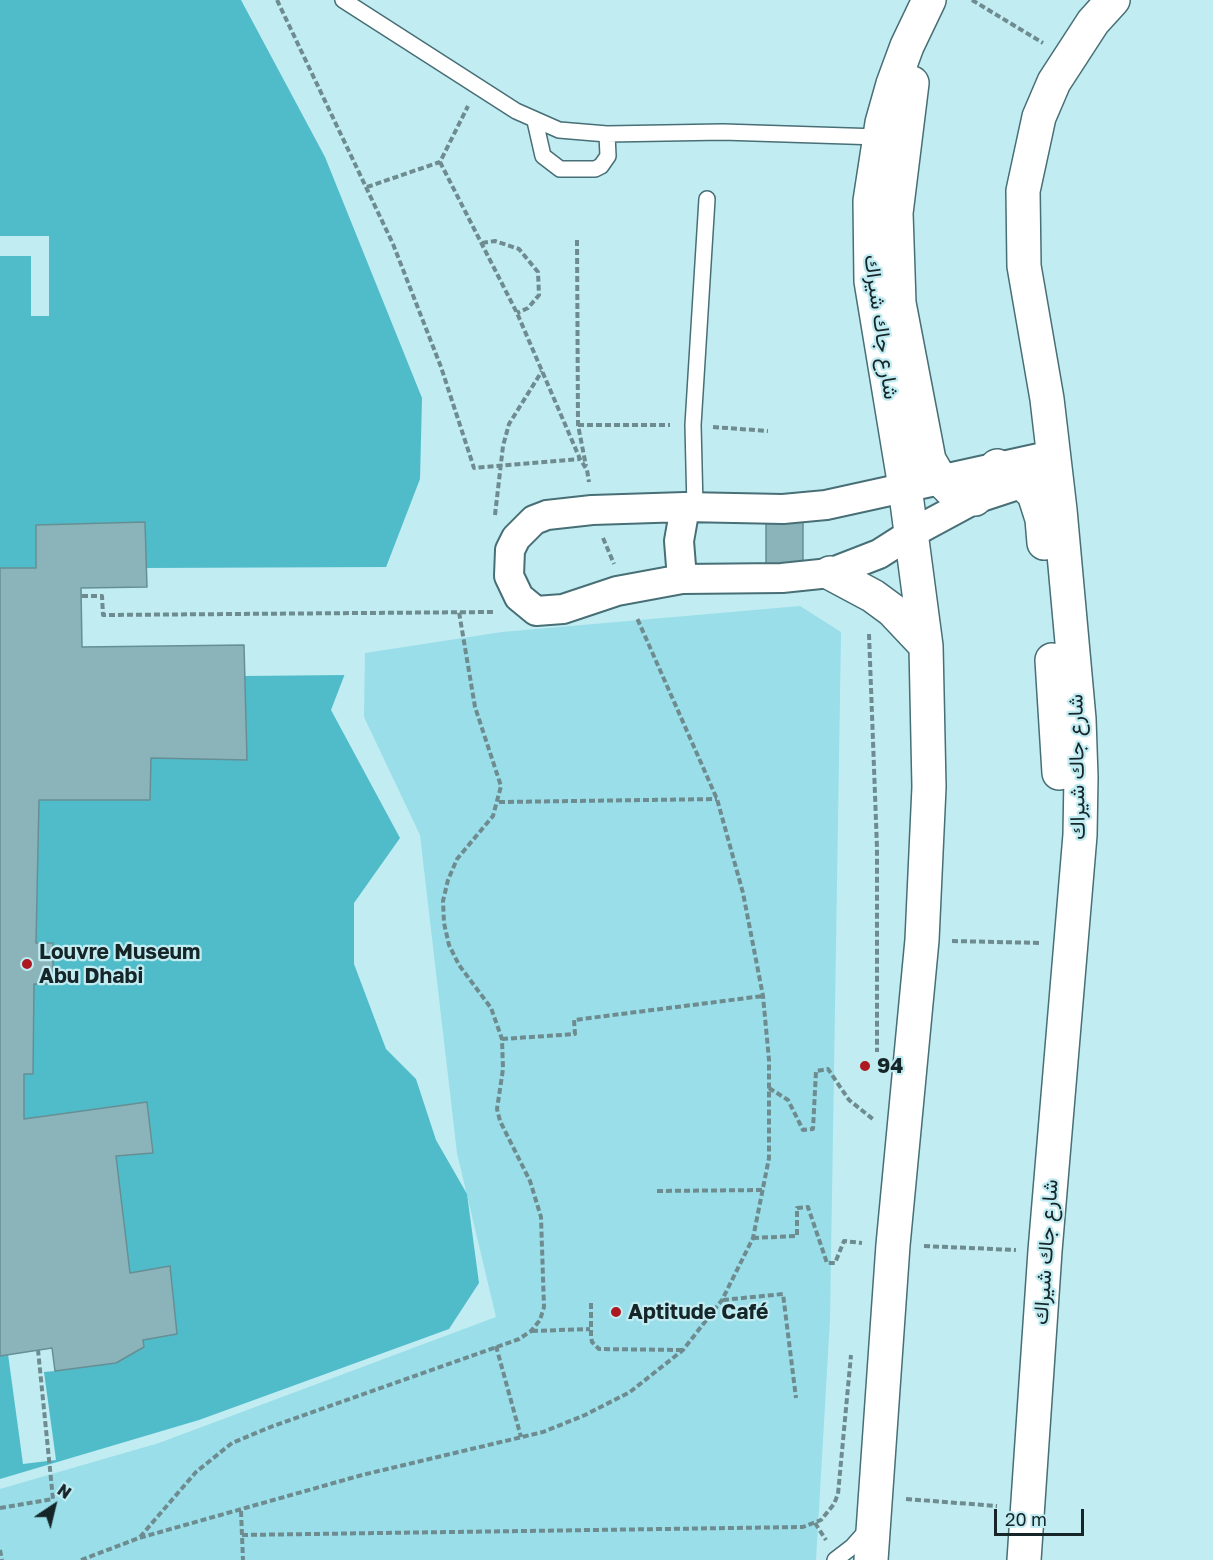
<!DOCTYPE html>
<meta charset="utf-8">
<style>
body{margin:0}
#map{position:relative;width:1213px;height:1560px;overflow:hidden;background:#c1ecf2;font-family:"Golos Text",sans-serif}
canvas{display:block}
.north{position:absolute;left:24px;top:1476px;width:60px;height:60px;-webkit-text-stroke:4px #c1ecf2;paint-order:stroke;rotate:35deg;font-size:16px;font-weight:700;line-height:24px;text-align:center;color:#152528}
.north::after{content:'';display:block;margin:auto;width:21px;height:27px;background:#152528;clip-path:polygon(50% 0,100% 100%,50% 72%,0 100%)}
.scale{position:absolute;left:994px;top:1509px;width:90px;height:27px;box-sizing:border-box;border:3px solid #152528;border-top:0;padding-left:8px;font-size:18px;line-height:21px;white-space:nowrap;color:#152528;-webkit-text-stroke:4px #c1ecf2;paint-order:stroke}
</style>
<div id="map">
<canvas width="1213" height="1560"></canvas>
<div class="north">N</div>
<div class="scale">20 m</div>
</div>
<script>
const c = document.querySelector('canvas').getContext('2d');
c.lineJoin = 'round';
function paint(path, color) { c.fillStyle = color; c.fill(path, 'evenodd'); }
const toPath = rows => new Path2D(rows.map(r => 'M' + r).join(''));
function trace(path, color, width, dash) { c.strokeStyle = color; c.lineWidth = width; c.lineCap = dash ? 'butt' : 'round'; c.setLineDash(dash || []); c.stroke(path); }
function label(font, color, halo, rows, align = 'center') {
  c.font = font + ' "Golos Text",Vazirmatn,sans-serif'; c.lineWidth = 4.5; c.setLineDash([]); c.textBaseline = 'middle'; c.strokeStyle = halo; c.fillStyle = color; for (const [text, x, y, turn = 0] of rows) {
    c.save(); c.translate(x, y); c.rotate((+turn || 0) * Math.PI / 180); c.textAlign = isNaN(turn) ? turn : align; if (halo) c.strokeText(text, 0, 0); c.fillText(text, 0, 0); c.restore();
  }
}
paint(toPath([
 [800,606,841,632,830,1319,816,1560,0,1560,0,1489,159,1443,496,1317,457,1153,420,835,364,717,365,653,502,632]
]), '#99dee8');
paint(toPath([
 [0,0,241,0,325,157,422,398,420,479,331,710,400,838,354,903,354,964,386,1049,416,1079,436,1140,467,1194,479,1283,449,1329,199,1420,0,1479]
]), '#50bcca');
paint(toPath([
 [0,236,49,236,49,316,31,316,31,256,0,256],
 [389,567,347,675,244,676,244,645,82,647,81,588,147,587,147,568],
 [52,1348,55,1371,44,1372,56,1460,23,1464,8,1354]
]), '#c1ecf2');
const building = toPath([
 [766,501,803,501,803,589,766,589,766,501],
 [145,522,147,587,81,588,82,647,244,645,247,760,151,758,150,800,39,800,36,943,53,943,53,984,34,984,33,1074,24,1074,24,1119,147,1102,153,1153,116,1156,130,1273,170,1266,177,1334,143,1340,144,1347,116,1363,55,1371,52,1348,0,1356,0,568,36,568,36,525,145,522]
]);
paint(building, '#8bb4ba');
trace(building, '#668f95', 1.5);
const service = toPath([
 [343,0,516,111,559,130,607,134,723,132,879,137],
 [535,121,543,156,560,169,595,169,601,166,608,156,607,134],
 [695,508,693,425,707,199],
 [835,1560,852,1547,868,1529]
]);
const minor = toPath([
 [1039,478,975,499,912,533,879,554,830,573,782,578,682,579,617,591,563,609,536,611,519,597,509,576,510,550,516,538,534,520,547,515,592,510,685,507,783,509,826,505,1053,455],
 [682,579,679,541,685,507]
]);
const tertiary = toPath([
 [912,83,896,213,899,303,929,460,940,479,951,490,975,499],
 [997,466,1015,476,1034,494,1042,519,1044,543],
 [830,573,873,596,892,610,926,646],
 [1052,660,1059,773],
 [871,1560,893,1245,922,940,929,787,926,646,905,487,871,281,870,201,882,123,893,84,907,46,929,0],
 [1024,1560,1045,1251,1080,835,1081,777,1079,719,1060,510,1047,399,1024,266,1023,191,1039,117,1054,82,1093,22,1113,0]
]);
trace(service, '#476f75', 18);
trace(minor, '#476f75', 32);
trace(tertiary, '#476f75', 36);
trace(toPath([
 [277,0,393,244,441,367,474,468,580,459],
 [972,0,1043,43],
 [440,162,517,313,580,459,587,470,589,482],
 [367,187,440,162,468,106],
 [577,240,578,425,586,466],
 [482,243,495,241,519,249,538,272,539,295,528,308,517,313],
 [578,425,670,425],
 [713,427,768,431],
 [495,515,503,446,509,424,542,371],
 [603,538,614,564],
 [82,596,102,596,103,615,494,612],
 [869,634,877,848,877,1052],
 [499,802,717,799],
 [952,941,1041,943],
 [502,1039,575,1034,574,1020,763,996],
 [769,1088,788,1100,803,1130,813,1129,816,1071,828,1069,849,1100,874,1120],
 [657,1191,763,1190],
 [753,1238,797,1236,797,1208,808,1207,827,1263,835,1263,844,1241,862,1243],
 [924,1246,1016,1250],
 [723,1300,783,1294,796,1398],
 [591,1303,591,1337,592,1342,599,1349,682,1350],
 [532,1331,590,1329],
 [496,1346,521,1437],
 [906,1499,997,1506],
 [0,1508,53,1499,38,1350],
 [241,1511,243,1560],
 [815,1523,826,1540],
 [242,1535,803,1527,821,1520,834,1504,838,1494,851,1355],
 [140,1537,196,1472,232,1443,273,1426,519,1339,531,1331,540,1320,544,1307,541,1217,530,1181,500,1121,497,1109,503,1069,502,1039,491,1008,459,965,449,945,444,923,443,901,448,880,457,859,493,816,501,786,475,707,459,612],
 [0,1550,2,1560],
 [81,1560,139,1538,362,1475,543,1432,585,1415,630,1392,683,1350,722,1300,753,1238,769,1158,769,1060,763,996,743,893,717,799,637,618]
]), '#6e8c90', 4, [6, 3]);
trace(service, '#fff', 15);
trace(minor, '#fff', 28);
trace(tertiary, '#fff', 33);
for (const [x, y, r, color] of [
 [27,964,6,"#ac1921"],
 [865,1066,6,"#ac1921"],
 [616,1312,6,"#ac1921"]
]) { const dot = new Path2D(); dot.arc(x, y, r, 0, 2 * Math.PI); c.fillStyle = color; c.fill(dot); trace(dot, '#c1ecf2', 2); }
label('21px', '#152528', '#c1ecf2', [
 ["شارع جاك شيراك",881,327,82],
 ["شارع جاك شيراك",1077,767,-91],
 ["شارع جاك شيراك",1046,1252,-86]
]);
label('bold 21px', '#152528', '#c1ecf2', [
 ["Louvre Museum",39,952],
 ["Abu Dhabi",39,976],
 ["94",877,1066],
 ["Aptitude Café",628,1312]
], 'left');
</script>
